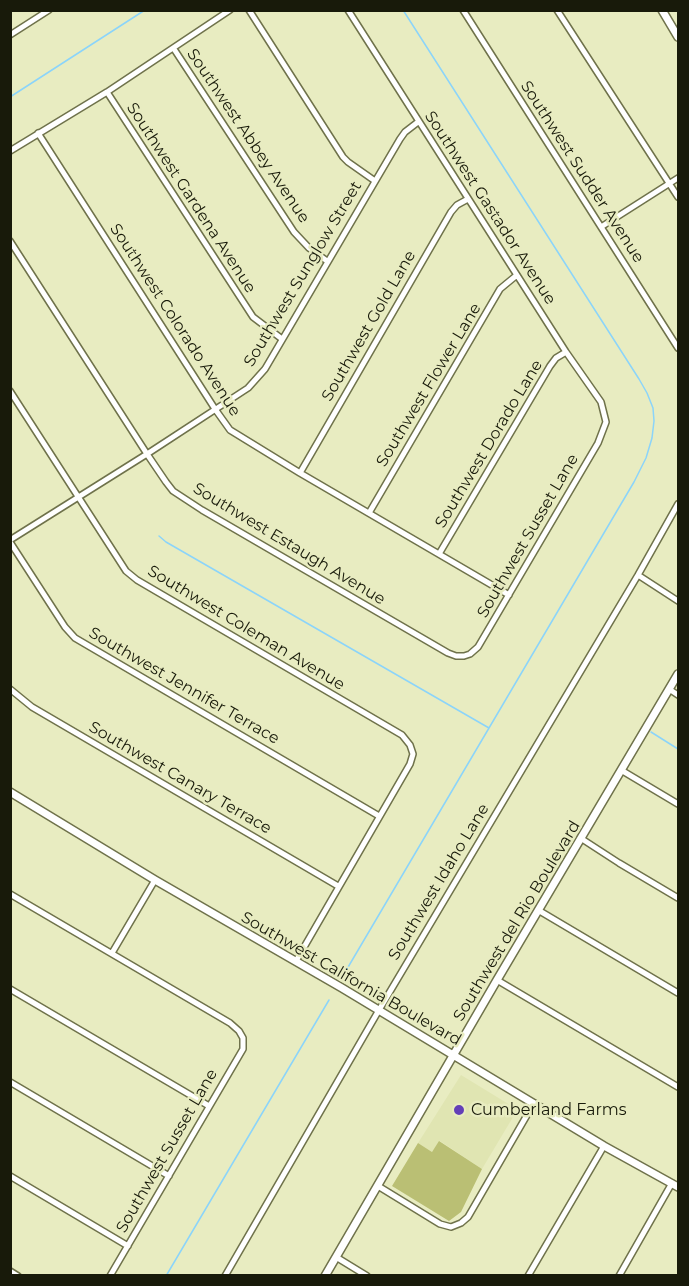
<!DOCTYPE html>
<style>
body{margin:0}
#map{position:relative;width:689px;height:1286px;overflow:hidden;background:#e8ecc1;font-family:Montserrat,sans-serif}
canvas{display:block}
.frame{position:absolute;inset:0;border:12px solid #181a0a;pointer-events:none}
</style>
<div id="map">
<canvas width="689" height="1286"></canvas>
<div class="frame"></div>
</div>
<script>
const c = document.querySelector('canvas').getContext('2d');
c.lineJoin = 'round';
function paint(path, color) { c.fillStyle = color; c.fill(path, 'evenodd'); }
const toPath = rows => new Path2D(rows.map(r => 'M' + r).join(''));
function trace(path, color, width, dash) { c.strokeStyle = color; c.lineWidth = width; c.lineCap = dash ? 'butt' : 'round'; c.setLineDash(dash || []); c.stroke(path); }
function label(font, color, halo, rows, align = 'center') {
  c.font = font + ' Montserrat,sans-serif'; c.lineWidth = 5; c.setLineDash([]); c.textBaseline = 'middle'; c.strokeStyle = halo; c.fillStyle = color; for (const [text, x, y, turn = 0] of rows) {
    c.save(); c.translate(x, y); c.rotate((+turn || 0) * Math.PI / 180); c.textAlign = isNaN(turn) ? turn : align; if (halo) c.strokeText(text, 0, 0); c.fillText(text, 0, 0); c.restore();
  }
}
paint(toPath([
 [461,1075,515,1108,516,1112,482,1169,440,1141,432,1152,418,1143]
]), '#e0e5b2');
paint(toPath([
 [439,1141,482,1169,461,1212,449,1221,392,1186,418,1143,432,1152]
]), '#babf74');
trace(toPath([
 [10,97,145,10],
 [159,536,166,542,489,728],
 [651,732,678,749],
 [344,974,634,482,646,458,652,438,654,421,653,408,647,393,639,379,403,10],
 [166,1276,329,1000]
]), '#8bd4fa', 1.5);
const minor = toPath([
 [249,10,343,157,348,162,375,181],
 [463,10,678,348],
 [557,10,678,197],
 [10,35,49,10],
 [174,49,294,232,309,248,327,261],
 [107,92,253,317,282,339],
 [38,133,215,409,230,430,300,473,509,595],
 [10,151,107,92,230,10],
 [601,227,678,178],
 [10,241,147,454,166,482,173,491,202,510,448,653,456,656,464,656,470,654,478,647,598,443,606,422,601,402,566,352,348,10],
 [10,391,126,571,137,580,402,735,410,745,413,754,410,764,296,961],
 [300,473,451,212,457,205,468,199],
 [369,513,500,289,506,284,517,275],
 [10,540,147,454,248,388,265,369,400,139,405,132,418,122],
 [10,542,65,627,75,638,379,816],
 [439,554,550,366,556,358,566,352],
 [638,575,678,601],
 [10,689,32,707,338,886],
 [669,689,678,695],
 [621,770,678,804],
 [582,839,619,863,678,898],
 [10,894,230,1023,239,1031,243,1038,243,1049,110,1276],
 [538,910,678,993],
 [112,953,155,880],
 [497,980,678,1087],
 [10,989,209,1106],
 [10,1082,169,1176],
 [10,1176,128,1246],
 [378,1186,440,1224,451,1227,461,1223,468,1217,534,1103],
 [336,1257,367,1276],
 [10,1271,18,1276],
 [225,1276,379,1010,638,575,678,504],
 [528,1276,604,1146],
 [619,1276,672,1183]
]);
const tertiary = toPath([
 [662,10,678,37],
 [10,792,155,880,342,988,604,1146,678,1187],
 [325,1276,497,980,678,674]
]);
trace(minor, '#6f724b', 8);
trace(tertiary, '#6f724b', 10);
trace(minor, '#fff', 5);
trace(tertiary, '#fff', 7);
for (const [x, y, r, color] of [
 [459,1110,6,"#633fb7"]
]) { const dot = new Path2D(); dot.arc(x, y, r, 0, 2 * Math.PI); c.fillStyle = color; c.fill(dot); trace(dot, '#e8ecc1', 2); }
label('16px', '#181a0a', '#e8ecc1', [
 ["Southwest Abbey Avenue",248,136,56],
 ["Southwest Sudder Avenue",582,172,57],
 ["Southwest Gardena Avenue",191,198,57],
 ["Southwest Gastador Avenue",490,208,57],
 ["Southwest Sunglow Street",303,274,-59],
 ["Southwest Colorado Avenue",175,320,57],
 ["Southwest Gold Lane",369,326,-60],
 ["Southwest Flower Lane",429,385,-59],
 ["Southwest Dorado Lane",489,444,-59],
 ["Southwest Susset Lane",528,536,-60],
 ["Southwest Estaugh Avenue",289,544,31],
 ["Southwest Coleman Avenue",246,628,31],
 ["Southwest Jennifer Terrace",184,686,30],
 ["Southwest Canary Terrace",180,778,30],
 ["Southwest Idaho Lane",439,882,-59],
 ["Southwest del Rio Boulevard",517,921,-59],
 ["Southwest California Boulevard",351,979,30],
 ["Southwest Susset Lane",167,1151,-60]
]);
label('16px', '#181a0a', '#e8ecc1', [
 ["Cumberland Farms",471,1110]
], 'left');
</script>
